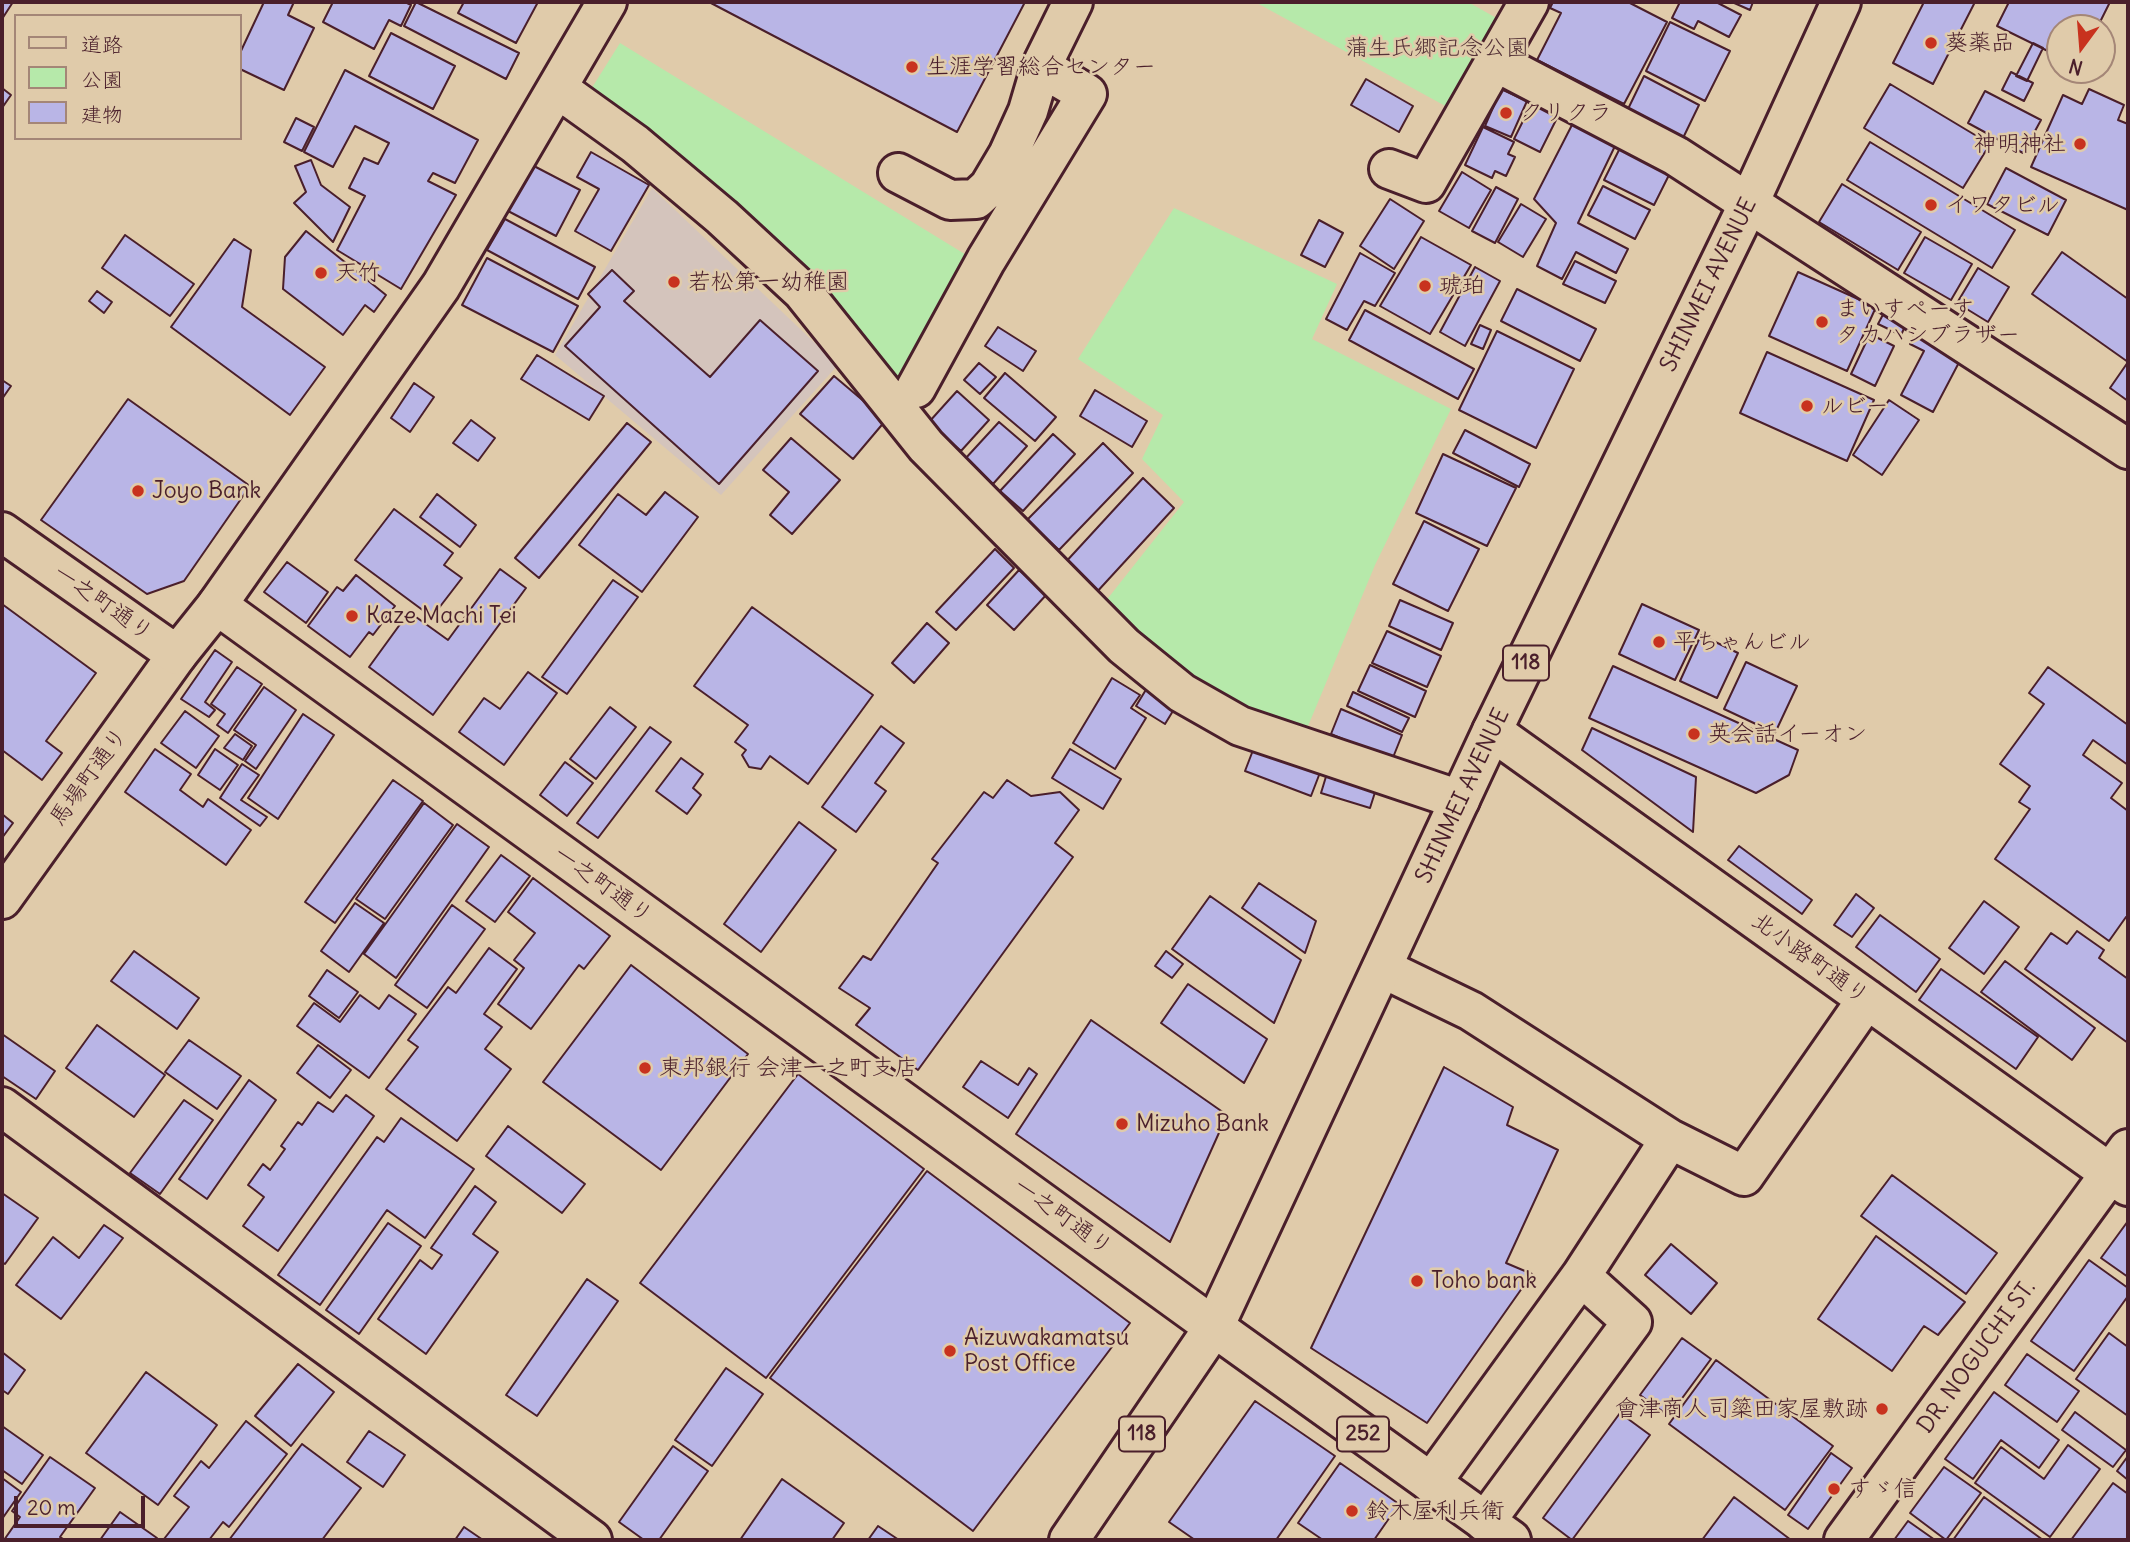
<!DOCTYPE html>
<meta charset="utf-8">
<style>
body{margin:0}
#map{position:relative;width:2130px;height:1542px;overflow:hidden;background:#e0cbaa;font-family:Delius,"Klee One",sans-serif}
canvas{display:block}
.frame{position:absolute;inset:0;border:4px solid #4a1f2b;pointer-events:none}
.legend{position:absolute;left:14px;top:14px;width:228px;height:126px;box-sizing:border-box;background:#e0cbaa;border:2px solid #a48677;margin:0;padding:9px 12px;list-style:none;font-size:21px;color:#4a1f2b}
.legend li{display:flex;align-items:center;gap:14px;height:35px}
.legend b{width:35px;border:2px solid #a48677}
.north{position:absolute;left:2046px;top:14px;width:70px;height:70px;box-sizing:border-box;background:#e0cbaa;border:2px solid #a48677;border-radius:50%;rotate:196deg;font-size:19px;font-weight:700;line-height:28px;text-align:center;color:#4a1f2b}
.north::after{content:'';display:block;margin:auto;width:24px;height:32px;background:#c8321e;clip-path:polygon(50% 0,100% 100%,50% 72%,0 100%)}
.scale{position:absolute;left:14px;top:1496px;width:131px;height:32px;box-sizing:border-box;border:4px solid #4a1f2b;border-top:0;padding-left:9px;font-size:21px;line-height:24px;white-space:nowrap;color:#4a1f2b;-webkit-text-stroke:5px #e0cbaa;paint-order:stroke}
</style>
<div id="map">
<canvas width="2130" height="1542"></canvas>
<div class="frame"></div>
<ul class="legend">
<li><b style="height:9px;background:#e0cbaa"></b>道路</li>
<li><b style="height:19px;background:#b6e9aa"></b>公園</li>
<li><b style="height:19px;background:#b9b5e6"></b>建物</li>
</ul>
<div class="north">N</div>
<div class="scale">20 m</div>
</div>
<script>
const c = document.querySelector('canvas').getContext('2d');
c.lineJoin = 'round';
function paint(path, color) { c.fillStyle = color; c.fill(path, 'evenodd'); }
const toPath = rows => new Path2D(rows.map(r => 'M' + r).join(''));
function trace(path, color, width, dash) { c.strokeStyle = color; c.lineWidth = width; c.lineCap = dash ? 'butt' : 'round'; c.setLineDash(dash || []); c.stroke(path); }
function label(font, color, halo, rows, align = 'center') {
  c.font = font + ' Delius,"Klee One",sans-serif'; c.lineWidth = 5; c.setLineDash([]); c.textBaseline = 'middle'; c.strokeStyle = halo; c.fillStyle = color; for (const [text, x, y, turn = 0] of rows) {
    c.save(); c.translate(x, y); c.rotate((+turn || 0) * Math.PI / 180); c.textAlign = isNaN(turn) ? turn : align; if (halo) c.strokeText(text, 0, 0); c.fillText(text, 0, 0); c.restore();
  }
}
paint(toPath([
 [652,188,838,365,721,495,555,355]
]), '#d4c4bc');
paint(toPath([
 [1255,2,1468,2,1500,20,1449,108],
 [620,43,968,256,899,389,583,102],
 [1174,208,1337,284,1312,339,1451,409,1375,565,1306,731,1234,704,1200,686,1101,607,1184,502,1142,459,1163,415,1078,359]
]), '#b6e9aa');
const building = toPath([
 [2,2,13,2,2,19,2,2],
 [264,2,294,2,288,15,314,28,284,90,240,69,240,53,264,2],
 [333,2,405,2,411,5,401,26,389,20,374,49,323,22,333,2],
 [416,2,519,53,506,79,404,26,416,2],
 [464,2,538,2,516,43,458,13,464,2],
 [709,2,1025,2,957,132,709,2],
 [1553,2,1628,2,1667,22,1624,104,1537,60,1561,13,1550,8,1553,2],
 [1680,2,1716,2,1741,15,1729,37,1698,21,1694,29,1672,18,1680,2],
 [1732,2,1753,2,1750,10,1732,2],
 [1924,2,1975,2,1933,84,1893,63,1924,2],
 [2009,2,2110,2,2097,28,2060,28,2060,57,1997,26,2009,2],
 [1670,22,1730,51,1705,101,1646,71,1670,22],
 [391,33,455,66,433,109,369,76,391,33],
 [2033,43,2043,48,2027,81,2016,76,2033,43],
 [345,70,478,140,455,183,433,173,428,181,456,195,401,289,337,250,365,196,349,188,364,158,378,164,389,143,355,126,333,167,304,152,345,70],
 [2011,72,2033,83,2024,101,2002,90,2011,72],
 [1644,76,1699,105,1683,138,1628,109,1644,76],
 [1366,79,1413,106,1399,132,1351,105,1366,79],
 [1890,84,1990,144,1963,188,1864,128,1890,84],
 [2,88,11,95,2,108,2,88],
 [1501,89,1527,101,1511,137,1485,126,1501,89],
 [2089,89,2124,105,2118,120,2128,124,2128,210,2031,167,2063,95,2082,104,2089,89],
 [1985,91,2041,120,2023,153,1968,123,1985,91],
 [1532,103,1558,116,1540,152,1514,139,1532,103],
 [296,118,314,127,302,151,284,142,296,118],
 [1573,123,1615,146,1578,223,1628,249,1616,273,1576,252,1562,279,1537,266,1556,223,1534,199,1573,123],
 [1483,127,1514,142,1508,154,1515,157,1506,176,1495,171,1492,178,1465,165,1483,127],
 [1870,142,2015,230,1992,268,1847,180,1870,142],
 [1620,148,1670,173,1654,205,1604,180,1620,148],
 [591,152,649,185,611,251,575,231,599,189,577,177,591,152],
 [311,160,321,185,350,207,333,242,294,203,306,192,295,166,311,160],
 [532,165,580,190,556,236,508,211,532,165],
 [2006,168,2066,200,2048,235,1987,204,2006,168],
 [1462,172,1491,190,1469,228,1439,211,1462,172],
 [1842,184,1921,232,1898,270,1819,222,1842,184],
 [1603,186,1650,210,1635,239,1588,215,1603,186],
 [1496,187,1518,199,1495,243,1472,231,1496,187],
 [1390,199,1424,221,1394,269,1360,246,1390,199],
 [1521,204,1546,219,1523,257,1498,242,1521,204],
 [505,219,595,267,578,299,487,250,505,219],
 [1319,220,1343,233,1325,267,1301,255,1319,220],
 [306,231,386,295,374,312,365,305,343,335,283,289,285,257,306,231],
 [125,235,194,284,170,316,102,268,125,235],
 [1421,237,1471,265,1430,334,1380,306,1421,237],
 [1925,237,1972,264,1951,300,1904,273,1925,237],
 [234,239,251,250,242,307,325,367,290,415,171,327,234,239],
 [2062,252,2128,299,2128,401,2110,388,2128,362,2032,294,2062,252],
 [1360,253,1395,273,1375,306,1364,301,1347,330,1326,319,1360,253],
 [487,258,578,306,553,352,462,305,487,258],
 [1575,261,1616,281,1605,303,1563,284,1575,261],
 [1475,267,1500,281,1465,346,1440,332,1475,267],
 [1978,268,2009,287,1988,322,1957,303,1978,268],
 [612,270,634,291,624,301,710,377,760,320,818,371,719,484,565,346,600,307,588,294,612,270],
 [1798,272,1876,307,1847,371,1769,336,1798,272],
 [1517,289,1596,329,1580,361,1501,321,1517,289],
 [97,291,112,302,104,313,89,301,97,291],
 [1886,309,1908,320,1901,335,1878,324,1886,309],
 [1365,310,1474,369,1458,399,1349,340,1365,310],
 [1480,325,1491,330,1483,349,1471,344,1480,325],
 [998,327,1036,351,1023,371,985,346,998,327],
 [1919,327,1965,351,1933,412,1901,395,1924,351,1910,344,1919,327],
 [1497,331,1574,369,1536,448,1459,410,1497,331],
 [1870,334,1894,346,1875,386,1851,374,1870,334],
 [1767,352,1874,400,1847,461,1740,413,1767,352],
 [537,355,604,396,589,420,521,379,537,355],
 [979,363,996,377,980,394,964,380,979,363],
 [1005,373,1056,417,1035,441,984,398,1005,373],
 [834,376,886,420,853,459,800,414,834,376],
 [2,380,11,386,2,399,2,380],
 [414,383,434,397,410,432,391,418,414,383],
 [1095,390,1147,421,1132,447,1080,416,1095,390],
 [957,391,989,420,961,451,929,422,957,391],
 [128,399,250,486,184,581,147,594,41,520,128,399],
 [1889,400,1919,420,1882,475,1853,455,1889,400],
 [471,420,495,438,478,461,453,443,471,420],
 [999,422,1027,446,993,484,965,459,999,422],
 [627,423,651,442,539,578,515,558,627,423],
 [1465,430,1530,464,1519,487,1453,453,1465,430],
 [1053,434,1075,454,1023,511,1000,491,1053,434],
 [791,438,840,480,792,534,770,515,789,492,763,470,791,438],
 [1103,443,1133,473,1059,550,1027,520,1103,443],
 [1443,454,1516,488,1487,546,1416,513,1443,454],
 [1143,478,1174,508,1095,594,1063,565,1143,478],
 [665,492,698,517,642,592,579,545,618,494,646,515,665,492],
 [437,494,476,525,460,547,420,517,437,494],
 [394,509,453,553,444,565,462,578,432,617,355,560,394,509],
 [1424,521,1479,549,1448,611,1393,584,1424,521],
 [995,549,1014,568,956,630,936,612,995,549],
 [287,562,328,592,306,623,264,592,287,562],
 [500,569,526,588,433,715,369,667,409,612,448,640,500,569],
 [1019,570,1047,594,1014,630,987,605,1019,570],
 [356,575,395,606,373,635,369,632,350,657,308,626,337,587,343,591,356,575],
 [613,580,638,597,567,694,542,677,613,580],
 [1400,600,1453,623,1441,650,1389,626,1400,600],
 [2,604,96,673,46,741,62,753,42,780,2,750,2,604],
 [1642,604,1699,630,1675,680,1619,654,1642,604],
 [752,607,873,695,808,784,770,756,761,769,749,767,742,755,746,750,735,742,748,725,694,686,752,607],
 [927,623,949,643,914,683,892,663,927,623],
 [1387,631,1441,656,1427,687,1372,663,1387,631],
 [1701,635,1738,653,1717,698,1680,681,1701,635],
 [215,650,232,662,205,702,215,710,209,717,181,699,215,650],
 [1746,662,1797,686,1775,733,1724,709,1746,662],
 [1370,665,1426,691,1415,717,1358,691,1370,665],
 [1613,666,1798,750,1789,775,1756,793,1589,718,1613,666],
 [237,667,262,684,228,733,217,725,225,714,211,704,237,667],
 [2048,667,2128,725,2128,765,2093,740,2083,755,2122,783,2111,798,2128,811,2128,919,2126,917,2109,941,1995,859,2030,809,2019,802,2030,786,2000,764,2044,704,2029,693,2048,667],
 [528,672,557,693,504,765,459,732,484,698,500,709,528,672],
 [1112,678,1140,695,1131,708,1146,718,1115,769,1073,743,1112,678],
 [264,687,296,710,256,769,245,761,256,745,234,730,264,687],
 [1147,688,1176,706,1165,724,1136,706,1147,688],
 [1353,692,1409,718,1402,732,1347,706,1353,692],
 [610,707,636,727,596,779,570,759,610,707],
 [1341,709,1402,735,1392,760,1331,734,1341,709],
 [185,711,219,736,196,768,161,743,185,711],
 [303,714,334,735,278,819,248,798,303,714],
 [881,726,904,743,875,783,886,791,856,832,822,807,881,726],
 [650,727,671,742,598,838,577,823,650,727],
 [1592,728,1696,777,1693,832,1582,750,1592,728],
 [235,734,252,746,243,760,224,748,235,734],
 [1255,745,1321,770,1311,796,1245,771,1255,745],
 [155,749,191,774,180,790,203,807,208,799,251,830,226,865,125,792,155,749],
 [215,749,238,765,220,790,198,775,215,749],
 [1070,749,1121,779,1103,809,1052,778,1070,749],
 [681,758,703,774,693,788,701,795,687,814,656,791,681,758],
 [565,762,593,783,567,816,540,795,565,762],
 [242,764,259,775,241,800,267,817,260,826,220,798,242,764],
 [1328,770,1377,786,1370,808,1321,793,1328,770],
 [393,780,423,801,335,923,305,902,393,780],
 [1007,780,1031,796,1060,792,1079,810,1055,843,1073,857,918,1070,856,1025,870,1008,839,988,863,956,871,960,938,863,932,859,984,792,993,798,1007,780],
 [424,803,453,825,385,919,356,899,424,803],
 [2,814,13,823,2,838,2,814],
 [799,822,836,850,761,952,724,924,799,822],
 [457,824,489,847,396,978,364,954,457,824],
 [1739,846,1812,900,1802,914,1728,860,1739,846],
 [501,855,530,876,495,922,466,901,501,855],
 [533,878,610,936,584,969,579,965,531,1029,498,1004,524,968,514,960,535,933,508,912,533,878],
 [1259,883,1316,921,1305,953,1242,908,1259,883],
 [1856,894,1874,908,1852,937,1834,925,1856,894],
 [1210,896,1301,960,1274,1023,1172,949,1210,896],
 [1984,901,2019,927,1984,974,1949,948,1984,901],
 [355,903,384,923,349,972,321,951,355,903],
 [452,905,485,929,427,1008,395,985,452,905],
 [1880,915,1940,959,1916,992,1856,947,1880,915],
 [2077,931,2104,950,2099,958,2128,979,2128,1043,2025,969,2051,933,2067,944,2077,931],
 [489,948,517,969,484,1014,502,1027,485,1049,511,1069,457,1141,386,1089,418,1047,408,1040,448,987,456,993,489,948],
 [134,951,199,998,177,1029,111,981,134,951],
 [1166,951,1183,964,1172,978,1155,966,1166,951],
 [2005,961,2095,1028,2072,1060,1981,992,2005,961],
 [631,965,748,1054,661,1170,543,1082,631,965],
 [1941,969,2038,1037,2016,1069,1919,1000,1941,969],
 [327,970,358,992,339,1018,309,996,327,970],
 [1188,984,1267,1039,1244,1083,1161,1023,1188,984],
 [360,995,379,1009,389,995,416,1014,369,1078,297,1026,314,1003,340,1022,360,995],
 [1091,1020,1227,1115,1170,1242,1016,1134,1091,1020],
 [97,1025,165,1075,134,1117,66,1068,97,1025],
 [2,1034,55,1071,36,1099,2,1076,2,1034],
 [189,1040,241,1076,217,1109,165,1072,189,1040],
 [318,1045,351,1070,330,1098,297,1073,318,1045],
 [981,1061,1018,1085,1029,1068,1037,1074,1008,1118,963,1087,981,1061],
 [1444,1067,1513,1107,1507,1125,1558,1150,1506,1263,1532,1274,1427,1423,1311,1348,1444,1067],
 [798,1074,924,1169,766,1378,640,1283,798,1074],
 [249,1080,276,1100,207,1199,179,1179,249,1080],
 [346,1095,374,1116,278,1251,243,1226,264,1197,248,1185,263,1164,270,1170,285,1149,281,1146,298,1122,302,1125,318,1102,333,1112,346,1095],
 [184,1100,213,1120,160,1194,130,1173,184,1100],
 [401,1118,474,1169,425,1238,387,1210,320,1305,278,1275,377,1137,384,1142,401,1118],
 [508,1126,585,1184,562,1213,486,1156,508,1126],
 [927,1171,1130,1323,973,1531,770,1378,927,1171],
 [1892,1175,1997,1253,1966,1294,1861,1216,1892,1175],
 [475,1186,496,1202,473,1234,498,1252,426,1354,378,1319,420,1260,432,1269,442,1255,431,1248,475,1186],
 [2,1193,38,1218,5,1264,2,1262,2,1193],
 [2128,1221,2128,1277,2101,1258,2128,1221],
 [388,1223,421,1246,359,1334,326,1310,388,1223],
 [104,1225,123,1238,61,1319,16,1285,53,1237,79,1258,104,1225],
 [1876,1236,1965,1302,1938,1335,1924,1326,1892,1371,1818,1319,1876,1236],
 [1671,1244,1717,1283,1691,1314,1645,1275,1671,1244],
 [2089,1260,2128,1288,2128,1296,2074,1371,2031,1341,2089,1260],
 [587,1279,618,1301,537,1416,506,1395,587,1279],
 [2109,1333,2128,1347,2128,1416,2076,1379,2109,1333],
 [1682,1338,1711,1359,1669,1416,1640,1395,1682,1338],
 [2,1352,25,1370,8,1394,2,1390,2,1352],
 [2027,1354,2079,1391,2057,1422,2005,1385,2027,1354],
 [1716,1360,1833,1446,1785,1510,1669,1424,1716,1360],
 [298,1364,334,1392,291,1446,255,1416,298,1364],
 [726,1368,763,1394,712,1466,675,1440,726,1368],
 [146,1372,217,1425,158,1505,86,1453,146,1372],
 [1994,1392,2059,1440,2039,1468,2001,1440,1973,1479,1945,1459,1994,1392],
 [1255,1401,1335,1456,1276,1540,1195,1540,1169,1522,1255,1401],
 [2075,1412,2126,1450,2113,1467,2062,1430,2075,1412],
 [1620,1413,1650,1435,1572,1540,1543,1518,1620,1413],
 [246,1421,287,1454,229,1527,223,1522,209,1540,166,1540,164,1539,189,1507,174,1496,201,1461,209,1468,246,1421],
 [2,1426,43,1455,22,1484,2,1470,2,1426],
 [369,1431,405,1455,383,1487,347,1462,369,1431],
 [302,1444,361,1488,322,1540,229,1540,302,1444],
 [2068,1445,2100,1469,2050,1537,1975,1483,2001,1447,2044,1479,2068,1445],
 [673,1446,708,1471,659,1540,644,1540,619,1522,673,1446],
 [1831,1453,1852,1468,1808,1529,1788,1515,1831,1453],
 [2128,1456,2128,1480,2117,1471,2128,1456],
 [50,1457,95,1488,60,1537,65,1540,4,1540,20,1517,12,1511,50,1457],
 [1340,1463,1399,1504,1374,1540,1323,1540,1298,1523,1340,1463],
 [1944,1467,1981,1493,1946,1540,1910,1513,1944,1467],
 [2,1478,21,1492,2,1519,2,1478],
 [782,1479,844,1523,832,1540,740,1540,782,1479],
 [2113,1483,2128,1494,2128,1540,2071,1540,2113,1483],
 [1734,1497,1791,1540,1702,1540,1734,1497],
 [1984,1497,2043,1540,1953,1540,1984,1497],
 [120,1512,157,1538,155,1540,100,1540,120,1512],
 [1908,1521,1935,1540,1894,1540,1908,1521],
 [878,1526,899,1540,868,1540,878,1526],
 [464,1527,483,1540,455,1540,464,1527]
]);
paint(building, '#b9b5e6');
trace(building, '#4a1f2b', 2);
const minor = toPath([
 [1494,61,1676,156,2128,449],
 [557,88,635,144,722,217,802,291,926,446,1124,646,1182,693,1240,726,1460,800],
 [1389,169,1426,183,1529,2],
 [898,173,950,200,976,199,989,187,1008,155,1028,111,1041,67,1073,2],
 [916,388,986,260,1087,94,1041,67],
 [217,605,441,286,607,2],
 [1492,731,2128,1186],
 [2,899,177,655],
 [1382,968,1471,1011,1670,1139],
 [2,1107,592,1540],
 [1581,1276,1670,1139,1744,1176,1867,999],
 [1431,1483,1581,1276,1632,1322,1485,1522],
 [1844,1540,2128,1149]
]);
const major = toPath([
 [2,532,177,655,217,605,1214,1327]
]);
const highway = toPath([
 [1214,1327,1511,1540],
 [1069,1540,1214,1327,1492,731,1749,203,1841,2]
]);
trace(minor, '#4a1f2b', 44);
trace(major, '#4a1f2b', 44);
trace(highway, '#4a1f2b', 44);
trace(minor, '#e0cbaa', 38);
trace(major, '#e0cbaa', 38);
trace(highway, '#e0cbaa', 38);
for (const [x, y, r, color] of [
 [1931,43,7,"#c8321e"],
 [912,67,7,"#c8321e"],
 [1506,113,7,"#c8321e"],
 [2080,144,7,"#c8321e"],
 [1931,205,7,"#c8321e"],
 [321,273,7,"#c8321e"],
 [674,282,7,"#c8321e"],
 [1425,286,7,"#c8321e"],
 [1822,322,7,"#c8321e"],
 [1807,406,7,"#c8321e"],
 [138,491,7,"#c8321e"],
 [352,616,7,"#c8321e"],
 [1659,642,7,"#c8321e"],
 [1694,734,7,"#c8321e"],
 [645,1068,7,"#c8321e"],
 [1122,1124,7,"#c8321e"],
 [1417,1281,7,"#c8321e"],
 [950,1351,7,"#c8321e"],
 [1882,1409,7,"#c8321e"],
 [1834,1489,7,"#c8321e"],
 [1352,1511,7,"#c8321e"]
]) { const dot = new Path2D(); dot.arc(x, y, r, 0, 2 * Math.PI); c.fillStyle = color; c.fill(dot); trace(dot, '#e0cbaa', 2.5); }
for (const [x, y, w] of [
 [1526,663,46],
 [1142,1434,46],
 [1363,1434,52]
]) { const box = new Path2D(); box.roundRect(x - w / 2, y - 17.5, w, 35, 5); c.fillStyle = '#e0cbaa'; c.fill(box); trace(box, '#4a1f2b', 2); }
label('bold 21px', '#4a1f2b', null, [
 ["118",1526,663],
 ["118",1142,1434],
 ["252",1363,1434]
]);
label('23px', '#4a1f2b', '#e0cbaa', [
 ["葵薬品",1945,43],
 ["生涯学習総合センター",926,67],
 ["クリクラ",1520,113],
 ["神明神社",2066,144,"right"],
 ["イワタビル",1945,205],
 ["天竹",335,273],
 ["若松第一幼稚園",688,282],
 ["琥珀",1439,286],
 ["まいすぺーす",1836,309],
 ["タカハシブラザー",1836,335],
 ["ルビー",1821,406],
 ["Joyo Bank",152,491],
 ["Kaze Machi Tei",366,616],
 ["平ちゃんビル",1673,642],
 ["英会話イーオン",1708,734],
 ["東邦銀行 会津一之町支店",659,1068],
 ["Mizuho Bank",1136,1124],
 ["Toho bank",1431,1281],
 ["Aizuwakamatsu",964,1338],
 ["Post Office",964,1364],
 ["會津商人司簗田家屋敷跡",1868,1409,"right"],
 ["すゞ信",1848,1489],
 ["鈴木屋利兵衛",1366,1511]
], 'left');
label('23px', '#553338', '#e0cbaa', [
 ["蒲生氏郷記念公園",1437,48]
]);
label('23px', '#4a1f2b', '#e0cbaa', [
 ["SHINMEI AVENUE",1709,285,-64],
 ["一之町通り",103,603,35],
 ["馬場町通り",89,777,-54],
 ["SHINMEI AVENUE",1463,796,-65],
 ["一之町通り",603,885,36],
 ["北小路町通り",1810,959,36],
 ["一之町通り",1063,1217,36],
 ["DR. NOGUCHI ST.",1977,1357,-54]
]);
</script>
